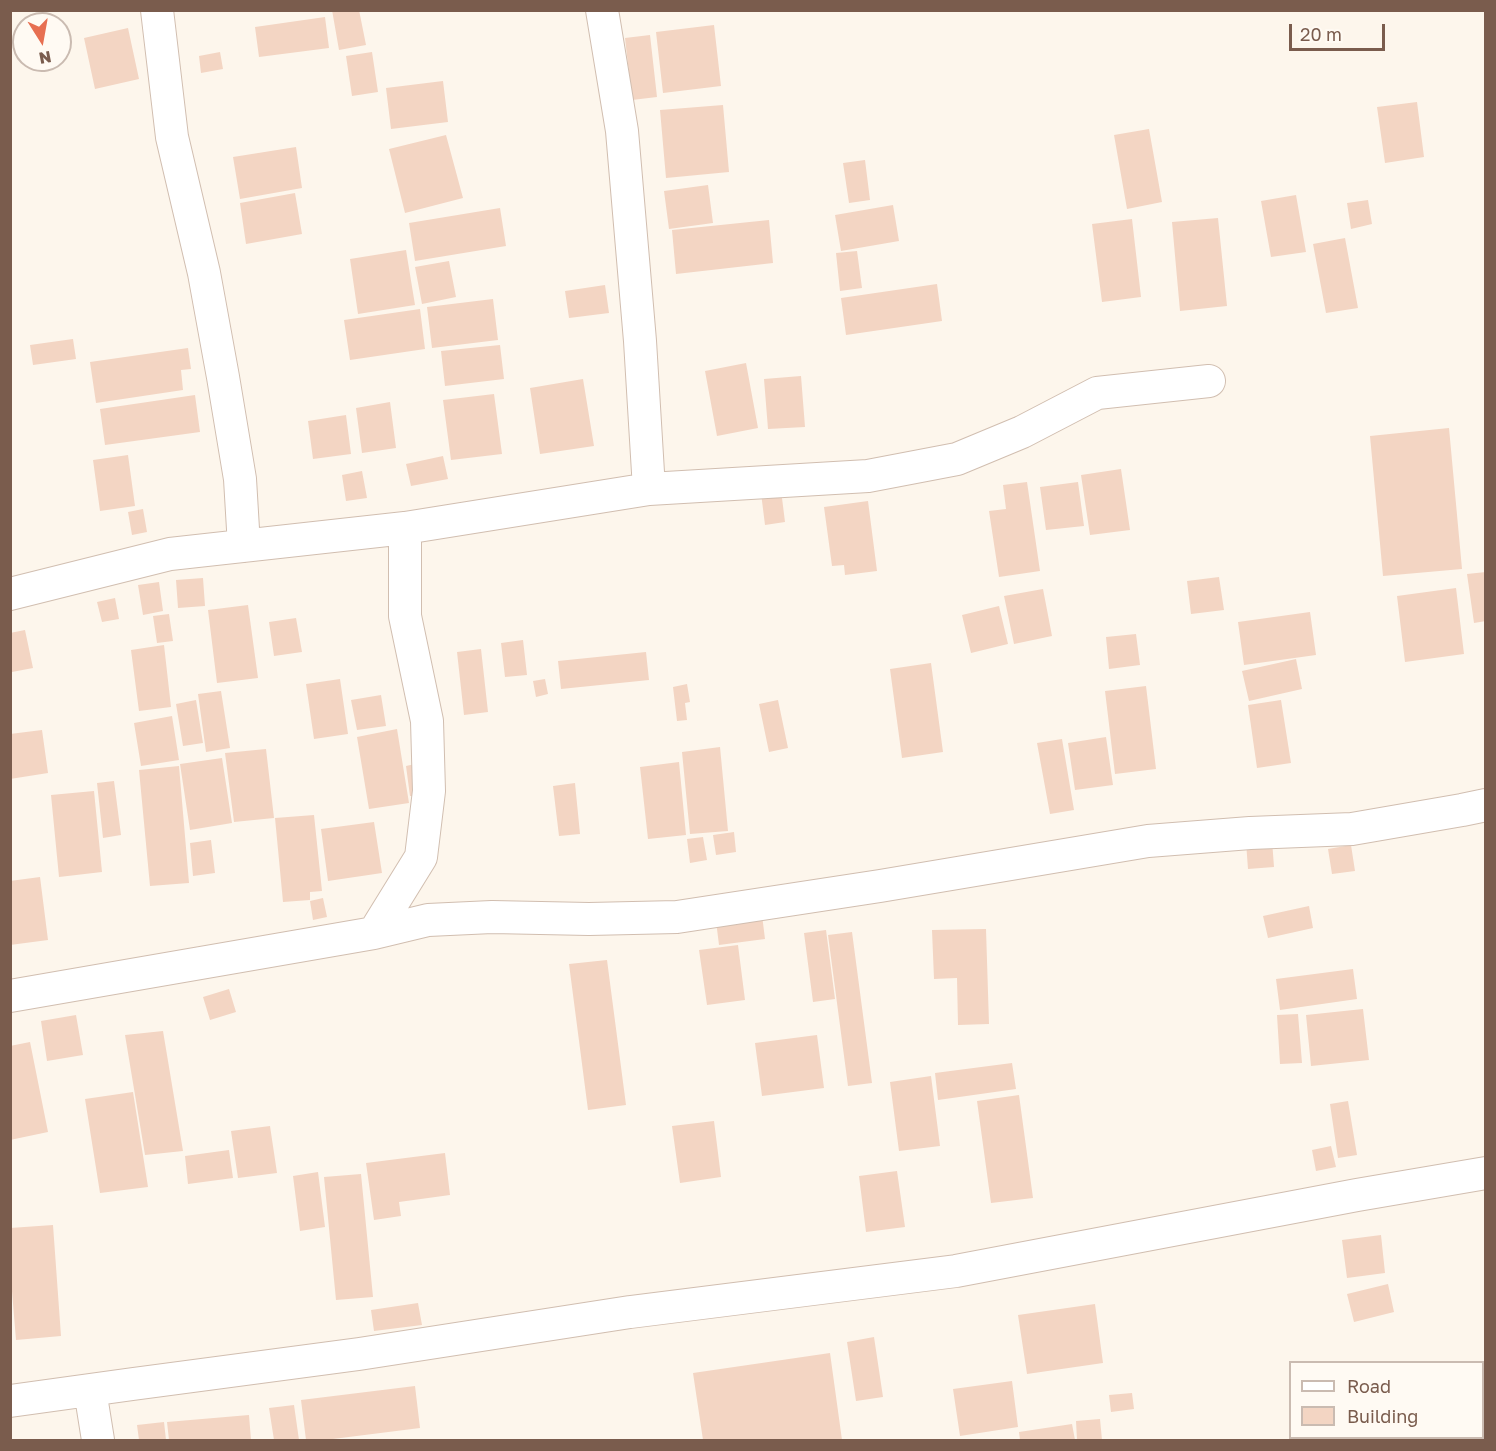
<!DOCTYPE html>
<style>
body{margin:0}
#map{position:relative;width:1496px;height:1451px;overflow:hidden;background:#fdf6ec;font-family:"Golos Text",sans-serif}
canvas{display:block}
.frame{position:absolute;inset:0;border:12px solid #7a5c4d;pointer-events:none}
.legend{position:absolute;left:1289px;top:1361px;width:195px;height:78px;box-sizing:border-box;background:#fffaf3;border:2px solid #cabbb1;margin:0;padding:8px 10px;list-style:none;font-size:18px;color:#7a5c4d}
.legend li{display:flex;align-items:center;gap:12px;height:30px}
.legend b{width:30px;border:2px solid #cabbb1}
.north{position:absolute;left:12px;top:12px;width:60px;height:60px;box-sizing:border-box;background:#fffaf3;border:2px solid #cabbb1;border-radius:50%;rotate:169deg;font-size:16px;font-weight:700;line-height:24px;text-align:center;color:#7a5c4d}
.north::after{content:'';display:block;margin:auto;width:21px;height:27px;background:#e76f51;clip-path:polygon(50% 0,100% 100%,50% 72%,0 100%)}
.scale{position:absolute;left:1289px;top:24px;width:96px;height:27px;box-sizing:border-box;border:3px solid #7a5c4d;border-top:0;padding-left:8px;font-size:18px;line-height:21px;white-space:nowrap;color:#7a5c4d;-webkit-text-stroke:4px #fffaf3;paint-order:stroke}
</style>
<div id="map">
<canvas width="1496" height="1451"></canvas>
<div class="frame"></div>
<ul class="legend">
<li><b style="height:8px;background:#fff"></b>Road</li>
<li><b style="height:16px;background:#f3d5c3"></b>Building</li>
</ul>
<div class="north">N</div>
<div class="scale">20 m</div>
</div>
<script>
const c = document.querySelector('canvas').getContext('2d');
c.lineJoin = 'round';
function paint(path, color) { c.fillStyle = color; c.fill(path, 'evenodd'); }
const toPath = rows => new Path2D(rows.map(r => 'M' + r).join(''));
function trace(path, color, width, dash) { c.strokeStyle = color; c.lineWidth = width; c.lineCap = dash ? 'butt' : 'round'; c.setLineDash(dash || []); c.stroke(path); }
paint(toPath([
 [332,10,359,10,366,45,339,50],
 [325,17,329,48,259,57,255,27],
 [714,25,721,86,663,93,656,32],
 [128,28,139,79,95,89,84,38],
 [650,35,657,97,632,100,625,38],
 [220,52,223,69,201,73,199,56],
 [372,52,378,92,352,96,346,56],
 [443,81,448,122,391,129,386,88],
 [1417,102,1424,157,1385,163,1377,107],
 [723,105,729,172,666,178,660,110],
 [1149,129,1162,202,1127,209,1114,135],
 [446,135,463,198,405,213,389,149],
 [296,147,302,188,240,199,233,157],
 [865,160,870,200,849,203,843,163],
 [708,185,713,223,669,229,664,191],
 [295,193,302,234,246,244,240,203],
 [1296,195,1306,252,1271,257,1261,201],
 [1368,200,1372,224,1351,229,1347,203],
 [893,205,899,241,841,251,835,215],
 [500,208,506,246,415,261,409,223],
 [1218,218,1227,306,1180,311,1172,222],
 [1132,219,1141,297,1102,302,1092,224],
 [769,220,773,263,676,274,672,230],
 [1345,238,1358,308,1326,313,1313,244],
 [406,250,415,305,358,314,350,259],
 [857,251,862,288,840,291,836,253],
 [449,261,456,297,422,304,415,267],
 [937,284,942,321,846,335,841,298],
 [605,285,609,313,569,318,565,291],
 [493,299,498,340,432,348,427,307],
 [420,309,425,349,350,360,344,320],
 [73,339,76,359,33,365,30,345],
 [500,345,504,379,445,386,441,351],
 [188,348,191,369,181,370,183,390,96,403,90,362],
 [746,363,758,428,717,436,705,371],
 [801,376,805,427,768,429,764,379],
 [583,379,594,446,540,454,530,388],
 [494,394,502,454,451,460,443,400],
 [195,395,200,432,105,445,100,409],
 [390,402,396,448,362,453,356,408],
 [346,415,351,454,313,459,308,421],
 [1449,428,1462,569,1383,576,1370,436],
 [128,455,135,506,100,511,93,460],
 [443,456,448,479,411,486,406,464],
 [1121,469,1130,530,1090,535,1081,475],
 [362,471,367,498,346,501,342,475],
 [1027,482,1040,571,999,577,989,511,1006,509,1003,485],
 [1078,482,1084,526,1046,530,1040,487],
 [781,490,785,522,765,525,761,493],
 [868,501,877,571,845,575,844,565,832,566,824,507],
 [143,509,147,532,132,535,128,512],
 [1486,572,1486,621,1474,623,1467,574],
 [1219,577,1224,610,1191,614,1187,581],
 [203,578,205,606,178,608,176,580],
 [159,582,163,611,143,615,138,585],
 [1456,588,1464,654,1405,662,1397,596],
 [1043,589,1052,636,1014,644,1004,596],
 [115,598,119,619,102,622,97,602],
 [248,605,258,678,217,683,208,610],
 [999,606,1008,644,971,653,962,615],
 [1310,612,1316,655,1244,665,1238,622],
 [169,614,173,641,157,643,153,616],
 [296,618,302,652,274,656,269,622],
 [25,630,33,668,12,672,10,665,10,633],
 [1136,634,1140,665,1109,669,1106,637],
 [523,640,527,675,505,677,501,643],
 [164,645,171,707,139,711,131,650],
 [481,649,488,712,464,715,457,652],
 [646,652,649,680,561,689,558,661],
 [1296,659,1302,689,1249,701,1242,671],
 [931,663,943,752,902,758,890,669],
 [340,679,348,734,314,739,306,684],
 [545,679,548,694,536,697,533,681],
 [687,684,690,702,685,703,687,720,677,721,673,687],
 [1146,686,1156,769,1115,774,1105,691],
 [221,691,230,748,206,752,198,694],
 [381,695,386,726,357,730,351,700],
 [196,700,203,743,183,746,176,704],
 [778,700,788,748,769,752,759,704],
 [1281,700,1291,763,1257,768,1248,705],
 [172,716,179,760,141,766,134,723],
 [397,729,409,803,369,809,357,737],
 [42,730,48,773,10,779,10,734],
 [1106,737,1113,785,1075,790,1068,743],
 [1062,739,1074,810,1050,814,1037,743],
 [720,747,728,831,690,834,682,752],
 [266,749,274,818,234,822,225,753],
 [222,758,232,823,190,830,180,764],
 [679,762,686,835,648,839,640,767],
 [415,764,419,796,410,796,406,766],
 [179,766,189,883,150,886,139,770],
 [114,781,121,835,103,838,97,783],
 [575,783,580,834,559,836,553,786],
 [94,791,102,872,59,877,51,795],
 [314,815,322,891,310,892,310,900,283,902,275,818],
 [374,822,382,873,328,881,321,829],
 [734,832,736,852,716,855,713,835],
 [703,837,707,860,690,863,687,839],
 [211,840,215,873,193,876,190,843],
 [1272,840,1274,867,1248,869,1246,842],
 [1351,845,1355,871,1332,874,1328,849],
 [40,877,48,940,10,945,10,881],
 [323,898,327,917,313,920,310,901],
 [1309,906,1313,928,1268,938,1263,916],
 [762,915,765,939,719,945,716,921],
 [986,929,989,1024,958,1025,957,978,934,979,932,930],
 [826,930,835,999,813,1002,804,933],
 [852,932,872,1083,848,1086,828,935],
 [738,945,745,1000,707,1005,699,950],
 [607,960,626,1105,588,1110,569,964],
 [1353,969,1357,999,1280,1010,1276,979],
 [229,989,236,1012,210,1020,203,997],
 [1363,1009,1369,1060,1311,1066,1306,1015],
 [1298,1014,1302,1063,1280,1064,1277,1015],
 [76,1015,83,1055,47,1061,41,1021],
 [163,1031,183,1151,145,1155,125,1035],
 [817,1035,824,1088,762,1096,755,1043],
 [30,1042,48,1132,10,1140,10,1046],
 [1012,1063,1016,1089,938,1100,935,1073],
 [931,1076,940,1146,899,1151,890,1082],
 [133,1092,148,1187,100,1193,85,1099],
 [1019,1095,1033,1198,991,1203,977,1101],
 [1348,1101,1357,1155,1338,1158,1330,1104],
 [714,1121,721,1177,680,1183,672,1126],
 [270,1126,277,1173,238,1178,231,1131],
 [1331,1146,1336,1167,1316,1171,1312,1150],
 [229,1150,233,1178,188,1184,185,1156],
 [445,1153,450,1195,399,1202,401,1216,374,1220,366,1163],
 [897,1171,905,1227,866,1232,859,1176],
 [318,1172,325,1227,300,1231,293,1176],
 [361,1174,373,1297,336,1300,324,1177],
 [53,1225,61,1336,16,1340,10,1267,10,1228],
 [1381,1235,1385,1273,1347,1278,1342,1240],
 [1388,1284,1394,1312,1354,1322,1347,1294],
 [418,1303,422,1325,374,1331,371,1310],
 [1095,1304,1103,1363,1027,1374,1018,1315],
 [874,1337,883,1397,856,1401,847,1342],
 [830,1353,842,1440,703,1440,693,1373],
 [1012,1381,1018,1427,960,1436,953,1389],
 [415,1386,420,1428,325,1440,306,1440,301,1400],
 [1132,1393,1134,1409,1111,1412,1109,1395],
 [294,1405,299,1440,274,1440,269,1408],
 [249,1415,251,1440,169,1440,167,1422],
 [1100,1419,1102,1440,1077,1440,1076,1421],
 [164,1422,166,1440,139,1440,137,1425],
 [1072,1424,1075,1440,1020,1440,1019,1432],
 [1386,1438,1449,1438,1449,1440,1387,1440]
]), '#f3d5c3');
const street = toPath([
 [157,10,172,137,204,273,223,377,240,479,244,546],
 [602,10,622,131,640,341,649,489],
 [10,594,170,554,405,528,649,489,868,476,957,459,1022,432,1097,393,1209,381],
 [374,933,421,857,429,791,427,721,405,616,405,528],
 [10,996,374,933,428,920,492,917,589,919,677,917,880,886,1148,841,1250,833,1352,829,1462,810,1486,805],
 [90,1390,98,1440],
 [10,1401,133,1384,359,1354,630,1312,956,1271,1357,1195,1486,1173]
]);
trace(street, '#d1beb0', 34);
trace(street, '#fff', 32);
</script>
